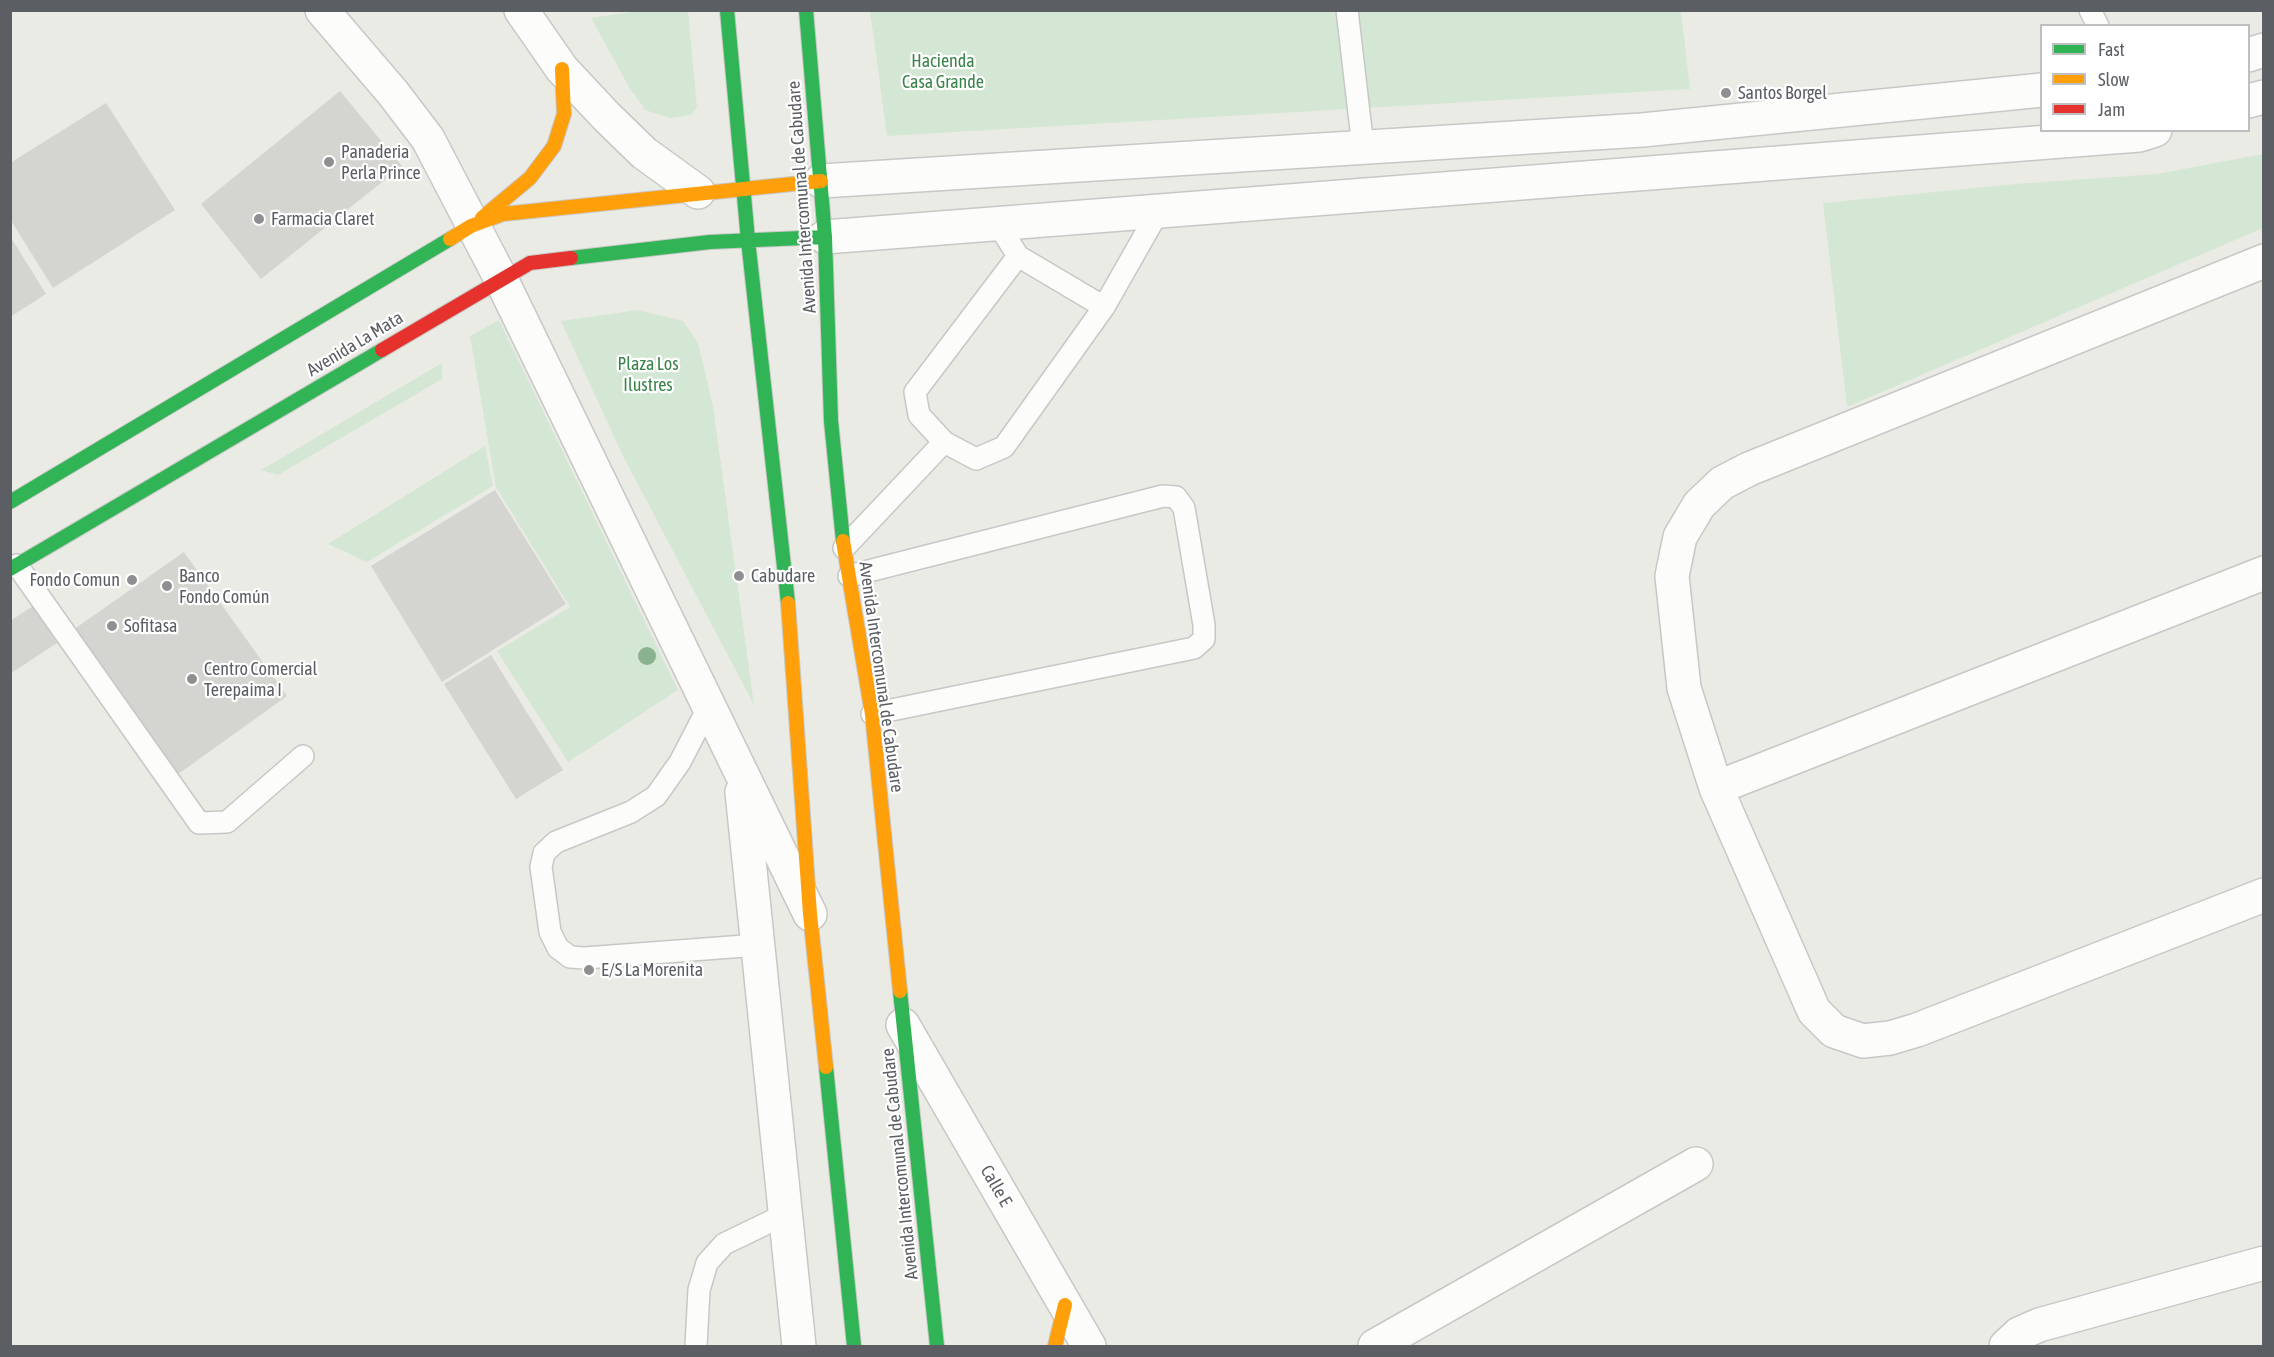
<!DOCTYPE html>
<meta charset="utf-8">
<style>
body{margin:0}
#map{position:relative;width:2274px;height:1357px;overflow:hidden;background:#ebebe5;font-family:"Asap Condensed",sans-serif}
canvas{display:block}
.frame{position:absolute;inset:0;border:12px solid #5b5e63;pointer-events:none}
.legend{position:absolute;left:2040px;top:24px;width:210px;height:108px;box-sizing:border-box;background:#fff;border:2px solid #bdbfc1;margin:0;padding:8px 10px;list-style:none;font-size:18px;color:#5b5e63}
.legend li{display:flex;align-items:center;gap:12px;height:30px}
.legend b{width:30px;border:2px solid #bdbfc1}
</style>
<div id="map">
<canvas width="2274" height="1357"></canvas>
<div class="frame"></div>
<ul class="legend">
<li><b style="height:8px;background:#30b455"></b>Fast</li>
<li><b style="height:8px;background:#ff9f0a"></b>Slow</li>
<li><b style="height:8px;background:#e5322d"></b>Jam</li>
</ul>
</div>
<script>
const c = document.querySelector('canvas').getContext('2d');
c.lineJoin = 'round';
function paint(path, color) { c.fillStyle = color; c.fill(path, 'evenodd'); }
const toPath = rows => new Path2D(rows.map(r => 'M' + r).join(''));
function trace(path, color, width, dash) { c.strokeStyle = color; c.lineWidth = width; c.lineCap = dash ? 'butt' : 'round'; c.setLineDash(dash || []); c.stroke(path); }
function label(font, color, halo, rows, align = 'center') {
  c.font = font + ' "Asap Condensed",sans-serif'; c.lineWidth = 4.5; c.setLineDash([]); c.textBaseline = 'middle'; c.strokeStyle = halo; c.fillStyle = color; for (const [text, x, y, turn = 0] of rows) {
    c.save(); c.translate(x, y); c.rotate((+turn || 0) * Math.PI / 180); c.textAlign = isNaN(turn) ? turn : align; if (halo) c.strokeText(text, 0, 0); c.fillText(text, 0, 0); c.restore();
  }
}
paint(toPath([
 [645,10,688,11,697,107,691,115,670,118,645,110,629,87,591,18],
 [870,11,1681,11,1690,89,887,136],
 [2263,154,2263,228,1847,407,1823,203,2015,184,2157,174],
 [638,310,683,321,698,343,713,406,754,705,622,454,561,321],
 [499,320,678,690,568,762,497,651,570,607,496,487,470,336],
 [442,363,442,379,278,475,261,470],
 [485,446,493,486,367,562,328,544]
]), '#d4e7d4');
paint(toPath([
 [340,91,402,166,261,279,201,204],
 [106,103,175,210,53,288,10,219,10,163],
 [10,236,46,294,10,317],
 [495,490,566,604,442,682,371,566],
 [184,552,287,696,177,775,73,630],
 [33,606,57,643,10,674,10,621],
 [491,655,563,770,516,799,444,684]
]), '#d4d4d0');
const lane = toPath([
 [1347,10,1363,147],
 [2090,10,2098,26],
 [1018,256,1104,307],
 [944,442,919,415,915,392,1018,256,998,224],
 [844,548,944,442,976,459,1004,447,1104,307,1158,212],
 [17,565,199,823,227,822,303,756],
 [849,576,1163,496,1176,497,1184,508,1204,625,1204,639,1194,648,872,714],
 [709,706,680,762,656,796,631,812,556,842,544,853,541,867,550,932,558,948,570,957,585,958,758,945],
 [696,1346,699,1290,707,1263,724,1244,786,1214]
]);
const street = toPath([
 [322,10,393,93,428,139,501,279,810,914],
 [521,10,562,69,606,116,644,153,698,192],
 [2248,55,2264,50],
 [2248,101,2264,97],
 [821,181,1642,130,2042,90],
 [825,237,2139,135,2155,130],
 [2264,261,1749,469,1722,483,1699,505,1680,537,1672,576,1684,688,1716,788,1814,1011,1834,1031,1863,1041,1890,1038,1917,1030,2264,895],
 [1716,788,2264,573],
 [742,792,799,1346],
 [903,1025,1089,1346],
 [1375,1346,1696,1164],
 [2006,1346,2019,1334,2039,1325,2264,1263]
]);
const fast = toPath([
 [727,10,748,240,788,603],
 [806,10,825,237,831,421,843,541],
 [571,258,710,242,825,237],
 [10,502,450,239],
 [10,569,382,350],
 [900,991,937,1346],
 [826,1067,854,1346]
]);
const slow = toPath([
 [482,218,530,178,554,146,564,114,562,69],
 [450,239,471,226,503,214,821,181],
 [843,541,872,714,900,991],
 [788,603,810,914,826,1067],
 [1055,1346,1065,1305]
]);
const jam = toPath([
 [382,350,530,263,571,258]
]);
trace(lane, '#c7c8c6', 24);
trace(street, '#c7c8c6', 36);
trace(fast, '#c8c8c7', 16);
trace(slow, '#c8c8c7', 16);
trace(jam, '#c8c8c7', 16);
trace(lane, '#fcfcfb', 21);
trace(street, '#fcfcfb', 33);
trace(fast, '#30b455', 14);
trace(slow, '#ff9f0a', 14);
trace(jam, '#e5322d', 14);
c.fillStyle = '#8ab290';
for (const [x, y] of [
 [647,656]
]) { c.beginPath(); c.arc(x, y, 9, 0, 2 * Math.PI); c.fill(); }
for (const [x, y, r, color] of [
 [1726,93,6,"#8d8f90"],
 [329,162,6,"#8d8f90"],
 [259,219,6,"#8d8f90"],
 [739,576,6,"#8d8f90"],
 [132,580,6,"#8d8f90"],
 [167,586,6,"#8d8f90"],
 [112,626,6,"#8d8f90"],
 [192,679,6,"#8d8f90"],
 [589,970,6,"#8d8f90"]
]) { const dot = new Path2D(); dot.arc(x, y, r, 0, 2 * Math.PI); c.fillStyle = color; c.fill(dot); trace(dot, '#fff', 2); }
label('18px', '#3a844a', '#fff', [
 ["Hacienda",943,61],
 ["Casa Grande",943,82],
 ["Plaza Los",648,364],
 ["Ilustres",648,385]
]);
label('18px', '#5b5e63', '#fff', [
 ["Santos Borgel",1738,93],
 ["Panaderia",341,152],
 ["Perla Prince",341,173],
 ["Farmacia Claret",271,219],
 ["Banco",179,576],
 ["Fondo Común",179,597],
 ["Cabudare",751,576],
 ["Fondo Comun",120,580,"right"],
 ["Sofitasa",124,626],
 ["Centro Comercial",204,669],
 ["Terepaima I",204,690],
 ["E/S La Morenita",601,970]
], 'left');
label('18px', '#5b5e63', '#fff', [
 ["Avenida Intercomunal de Cabudare",802,197,-94],
 ["Avenida La Mata",355,344,-31],
 ["Avenida Intercomunal de Cabudare",881,677,82],
 ["Avenida Intercomunal de Cabudare",900,1164,-96],
 ["Calle E",996,1186,60]
]);
</script>
